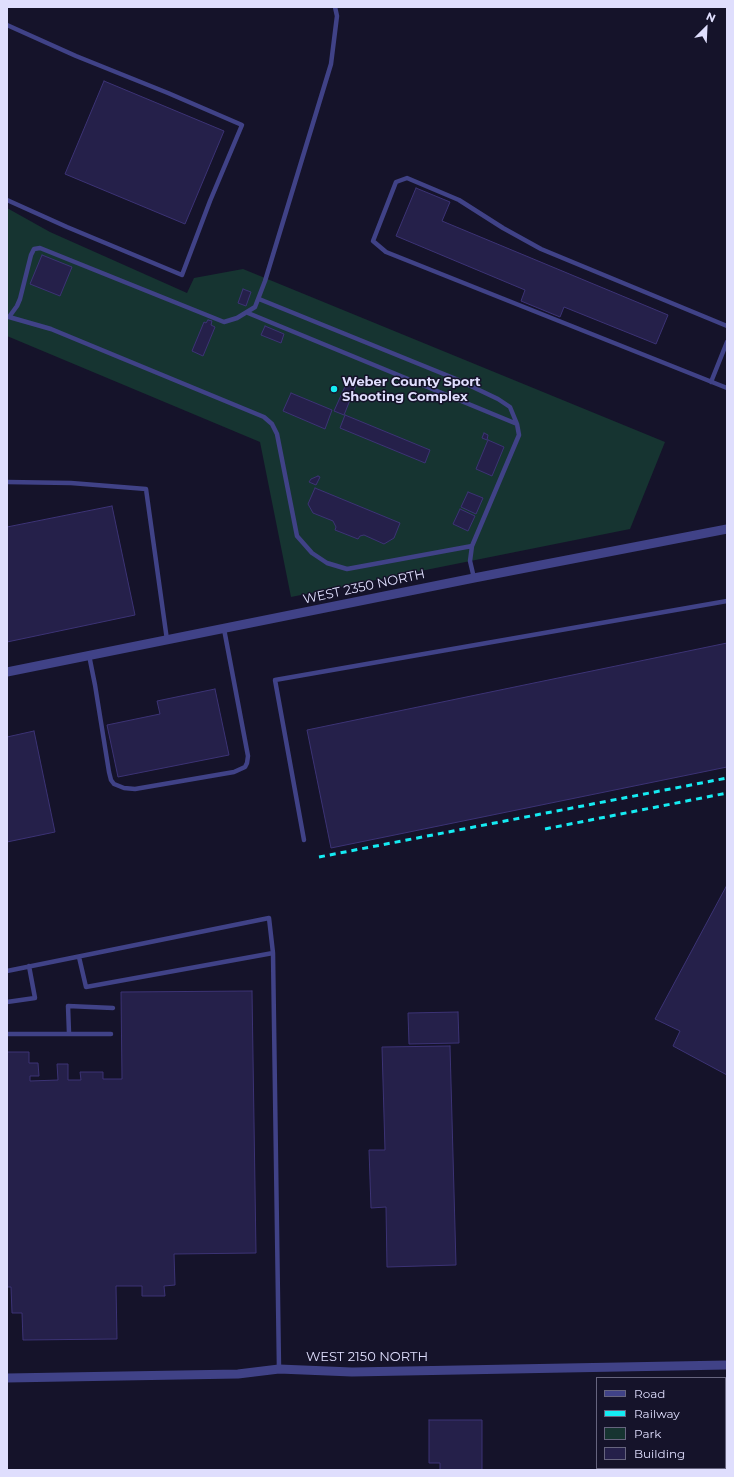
<!DOCTYPE html>
<style>
body{margin:0}
#map{position:relative;width:734px;height:1477px;overflow:hidden;background:#15132a;font-family:Montserrat,sans-serif}
canvas{display:block}
.frame{position:absolute;inset:0;border:8px solid #dfdefd;pointer-events:none}
.legend{position:absolute;left:596px;top:1377px;width:130px;height:92px;box-sizing:border-box;background:#15132a;border:1px solid #66647e;margin:0;padding:5px 7px;list-style:none;font-size:12px;color:#dfdefd}
.legend li{display:flex;align-items:center;gap:8px;height:20px}
.legend b{width:20px;border:1px solid #66647e}
.north{position:absolute;left:686px;top:8px;width:40px;height:40px;-webkit-text-stroke:3px #15132a;paint-order:stroke;rotate:24deg;font-size:11px;font-weight:700;line-height:16px;text-align:center;color:#dfdefd}
.north::after{content:'';display:block;margin:auto;width:14px;height:18px;background:#dfdefd;clip-path:polygon(50% 0,100% 100%,50% 72%,0 100%)}
</style>
<div id="map">
<canvas width="734" height="1477"></canvas>
<div class="frame"></div>
<ul class="legend">
<li><b style="height:5px;background:#404287"></b>Road</li>
<li><b style="height:5px;background:#15ebf2"></b>Railway</li>
<li><b style="height:11px;background:#163431"></b>Park</li>
<li><b style="height:11px;background:#25204a"></b>Building</li>
</ul>
<div class="north">N</div>
</div>
<script>
const c = document.querySelector('canvas').getContext('2d');
c.lineJoin = 'round';
function paint(path, color) { c.fillStyle = color; c.fill(path, 'evenodd'); }
const toPath = rows => new Path2D(rows.map(r => 'M' + r).join(''));
function trace(path, color, width, dash) { c.strokeStyle = color; c.lineWidth = width; c.lineCap = dash ? 'butt' : 'round'; c.setLineDash(dash || []); c.stroke(path); }
function label(font, color, halo, rows, align = 'center') {
  c.font = font + ' Montserrat,sans-serif'; c.lineWidth = 3; c.setLineDash([]); c.textBaseline = 'middle'; c.strokeStyle = halo; c.fillStyle = color; for (const [text, x, y, turn = 0] of rows) {
    c.save(); c.translate(x, y); c.rotate((+turn || 0) * Math.PI / 180); c.textAlign = isNaN(turn) ? turn : align; if (halo) c.strokeText(text, 0, 0); c.fillText(text, 0, 0); c.restore();
  }
}
paint(toPath([
 [7,208,50,232,187,293,194,278,243,269,665,442,630,529,291,597,260,442,7,336]
]), '#163431');
const building = toPath([
 [104,81,224,131,185,224,65,174,104,81],
 [416,188,450,202,442,221,668,315,656,344,564,307,560,317,521,301,525,290,396,236,416,188],
 [42,255,72,267,60,296,30,284,42,255],
 [243,289,251,292,246,306,238,303,243,289],
 [208,320,212,321,211,325,215,327,203,356,192,351,204,322,206,323,208,320],
 [265,326,284,334,281,343,261,335,265,326],
 [350,377,355,380,353,385,356,385,344,415,334,411,347,382,348,382,350,377],
 [291,393,332,410,325,429,283,411,291,393],
 [345,415,430,450,425,463,340,428,345,415],
 [484,433,488,435,487,440,482,438,484,433],
 [488,440,504,447,492,476,476,469,488,440],
 [318,476,320,477,316,485,309,482,311,479,318,476],
 [315,488,400,523,394,538,384,544,364,535,360,536,358,539,335,530,336,527,333,521,313,513,308,504,315,488],
 [468,492,483,498,476,514,461,507,468,492],
 [112,506,135,615,7,642,7,527,112,506],
 [460,509,475,516,468,531,453,524,460,509],
 [727,643,727,767,331,848,307,730,727,643],
 [215,689,229,755,118,777,107,725,160,714,157,701,215,689],
 [34,731,55,832,7,842,7,737,34,731],
 [727,885,727,1075,673,1046,680,1031,655,1019,727,885],
 [252,991,256,1253,174,1254,175,1285,164,1286,165,1296,142,1296,142,1286,116,1286,117,1339,23,1340,22,1313,12,1313,11,1287,7,1287,7,1052,29,1052,29,1063,38,1063,39,1076,30,1076,30,1081,58,1080,57,1064,68,1064,68,1080,81,1080,80,1072,103,1072,103,1079,122,1079,121,992,252,991],
 [458,1012,459,1043,409,1044,408,1013,458,1012],
 [450,1046,456,1265,387,1267,386,1207,371,1208,369,1150,385,1150,382,1047,450,1046],
 [429,1420,482,1420,482,1470,440,1470,440,1463,429,1463,429,1420]
]);
paint(building, '#25204a');
trace(building, '#3c3375', 1);
trace(toPath([
 [7,25,76,56,168,93,242,125,210,201,182,275,67,227,7,200],
 [259,299,456,379,498,399,510,407,517,424],
 [248,313,517,424,519,435,472,546,470,561,474,578],
 [7,317,9,317,17,306,20,299,31,255,34,249,40,248,224,322,237,318,255,307,265,281,331,64,337,16,335,7],
 [9,317,51,329,264,417,272,424,277,434,297,536,312,553,327,563,347,569,472,546],
 [727,326,541,249,503,228,459,200,407,178,396,182,373,241,386,252,727,388],
 [711,382,727,342],
 [7,482,71,483,146,489,167,640],
 [89,655,95,685,109,772,111,780,114,784,124,788,135,789,234,772,245,767,247,763,248,756,224,629],
 [304,840,275,680,727,601],
 [273,953,279,1369],
 [7,971,269,918,273,953,86,987,79,957],
 [7,1002,35,998,29,966],
 [69,1033,68,1006,113,1008],
 [7,1034,111,1034]
]), '#404287', 4.5);
trace(toPath([
 [7,672,474,578,727,529],
 [7,1378,238,1374,279,1369,352,1372,727,1365]
]), '#404287', 9);
trace(toPath([
 [545,829,727,793],
 [319,857,727,778]
]), '#15ebf2', 3, [6, 5]);
for (const [x, y, r, color] of [
 [334,389,4,"#15ebf2"]
]) { const dot = new Path2D(); dot.arc(x, y, r, 0, 2 * Math.PI); c.fillStyle = color; c.fill(dot); trace(dot, '#15132a', 1.5); }
label('bold 13px', '#dfdefd', '#15132a', [
 ["Weber County Sport",342,382],
 ["Shooting Complex",342,397]
], 'left');
label('13px', '#dfdefd', '#15132a', [
 ["WEST 2350 NORTH",364,587,-12],
 ["WEST 2150 NORTH",367,1357]
]);
</script>
